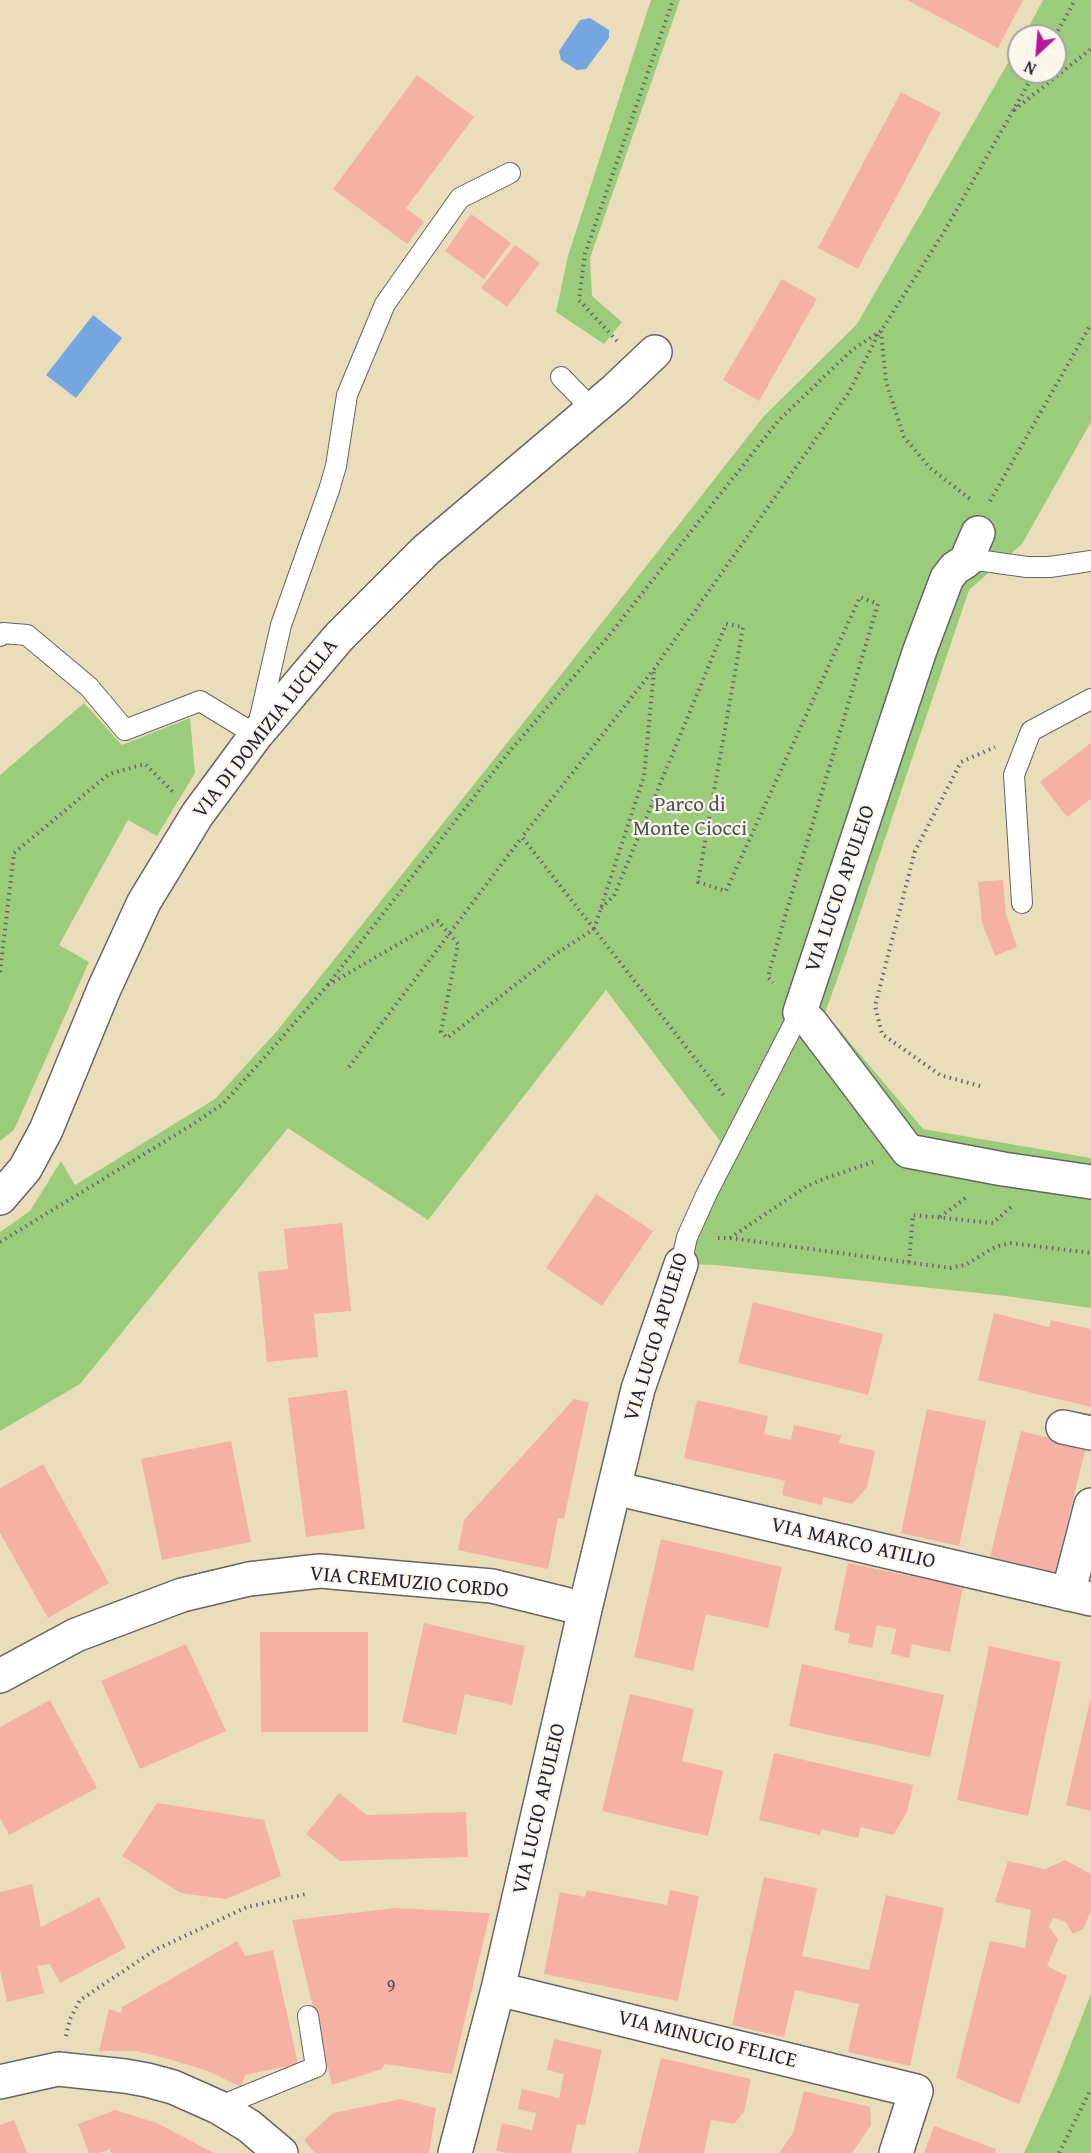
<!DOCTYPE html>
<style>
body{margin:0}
#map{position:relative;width:1091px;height:2153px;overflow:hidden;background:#eadeba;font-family:"Gentium Book Plus",serif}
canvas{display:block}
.north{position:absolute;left:1007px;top:24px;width:60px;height:60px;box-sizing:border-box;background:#fbf7ec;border:2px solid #a4a2a5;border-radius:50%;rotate:206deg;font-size:16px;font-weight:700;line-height:24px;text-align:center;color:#22223b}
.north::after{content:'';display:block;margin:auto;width:21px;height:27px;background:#b5179e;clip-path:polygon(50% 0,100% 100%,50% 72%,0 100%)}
</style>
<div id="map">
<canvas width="1091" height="2153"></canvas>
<div class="north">N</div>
</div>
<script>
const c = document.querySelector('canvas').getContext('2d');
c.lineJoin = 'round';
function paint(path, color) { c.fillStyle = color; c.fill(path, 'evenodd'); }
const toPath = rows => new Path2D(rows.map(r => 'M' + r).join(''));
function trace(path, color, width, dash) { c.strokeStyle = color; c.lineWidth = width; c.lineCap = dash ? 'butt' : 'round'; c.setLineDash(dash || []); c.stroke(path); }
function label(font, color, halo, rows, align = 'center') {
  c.font = font + ' "Gentium Book Plus",serif'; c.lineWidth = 4.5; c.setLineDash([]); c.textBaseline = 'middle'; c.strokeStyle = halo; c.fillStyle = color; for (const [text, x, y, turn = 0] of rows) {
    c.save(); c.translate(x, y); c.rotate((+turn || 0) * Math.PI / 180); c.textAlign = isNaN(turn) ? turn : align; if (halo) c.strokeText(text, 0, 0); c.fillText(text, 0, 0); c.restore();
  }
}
paint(toPath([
 [651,0,680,0,590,258,592,296,622,322,604,344,556,312,568,256],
 [1043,0,1091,0,1091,422,1022,544,969,590,843,963,825,1013,923,1129,1091,1158,1091,1308,1006,1296,716,1265,681,1264,666,1271,720,1141,606,990,428,1220,288,1128,80,1384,0,1431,0,1232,30,1211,61,1161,75,1185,215,1099,277,1031,531,713,764,416,857,324,1019,44,1019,72,1055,72,1055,36,1024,36],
 [84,703,122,745,190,718,195,773,157,836,128,820,59,945,89,962,14,1130,0,1141,0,775],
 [1091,1994,1091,2153,1024,2153,1056,2082]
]), '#9bcc7b');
paint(toPath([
 [590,18,609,30,609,38,586,69,577,70,561,60,559,51,580,20],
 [93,315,122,338,76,398,46,375]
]), '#75a6e0');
paint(toPath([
 [907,0,1023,0,998,48],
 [417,75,474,117,406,208,424,222,407,244,333,189],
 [901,92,941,113,858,269,818,248],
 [471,214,511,243,484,279,445,251],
 [515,245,540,263,507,307,481,288],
 [782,279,817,299,759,401,723,380],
 [1091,743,1091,799,1067,817,1040,782],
 [1003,880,1006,914,1017,947,995,956,982,923,978,882],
 [596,1194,653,1231,602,1306,546,1268],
 [342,1223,351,1311,314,1314,318,1357,267,1362,258,1272,288,1269,284,1229],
 [753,1302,883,1334,868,1395,738,1363],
 [994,1313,1049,1327,1051,1320,1091,1329,1091,1407,978,1380],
 [347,1390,365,1529,306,1537,288,1398],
 [574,1399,589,1402,564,1519,558,1518,548,1569,458,1550,464,1520],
 [697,1400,768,1416,764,1434,791,1440,794,1425,841,1435,839,1443,875,1451,867,1487,852,1504,823,1497,822,1505,782,1495,785,1481,684,1458],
 [927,1409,986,1421,959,1546,901,1533],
 [1021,1431,1086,1447,1055,1572,990,1557],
 [231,1441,251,1542,162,1560,141,1459],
 [43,1464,109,1583,48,1618,0,1533,0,1488],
 [661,1539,782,1567,768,1628,706,1614,693,1671,634,1657],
 [848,1563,963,1587,950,1652,912,1644,909,1658,891,1654,896,1629,877,1625,872,1648,848,1643,850,1634,834,1630],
 [424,1623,525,1646,512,1705,465,1694,456,1735,402,1722],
 [260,1632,368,1632,368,1732,261,1732],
 [186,1644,226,1731,140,1769,101,1681],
 [989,1646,1061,1662,1028,1816,957,1800],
 [802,1664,944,1695,930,1757,789,1726],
 [630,1694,694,1709,682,1761,723,1771,708,1836,602,1811],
 [50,1700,97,1788,9,1835,0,1818,0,1727],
 [1090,1701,1091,1702,1091,1811,1066,1805],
 [774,1753,913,1785,907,1812,893,1835,861,1827,858,1838,822,1829,820,1835,759,1820],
 [339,1793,367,1815,466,1812,468,1857,340,1861,306,1834],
 [157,1803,264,1820,281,1876,226,1899,181,1893,122,1856],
 [1065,1860,1091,1874,1091,1911,1083,1929,1073,1934,1066,1922,1053,1918,1049,1927,1058,1939,1047,1966,1067,1976,1019,2104,956,2078,990,1941,1025,1948,1031,1910,995,1902,1008,1861,1045,1869],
 [764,1877,817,1888,802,1956,869,1970,886,1895,944,1908,910,2066,848,2052,859,2004,795,1990,784,2037,732,2025],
 [32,1884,41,1927,99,1897,126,1948,60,1983,50,1964,37,1966,44,1993,7,2002,0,1970,0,1892],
 [587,1890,667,1905,670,1890,699,1896,678,2001,544,1974,560,1892,585,1897],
 [396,1908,490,1913,452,2074,385,2064,382,2069,332,2085,292,1920],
 [237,1941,245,1956,273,1950,298,2064,245,2075,241,2087,208,2071,172,2060,136,2051,99,2051,109,2009,121,2013,122,2007],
 [554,2039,602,2050,585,2125,577,2124,571,2153,507,2153,496,2151,502,2123,532,2130,536,2113,518,2109,522,2089,559,2098,564,2074,547,2070],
 [661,2058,751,2079,744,2112,734,2124,711,2120,704,2153,638,2153],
 [804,2091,870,2107,871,2125,852,2153,779,2153,793,2133],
 [401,2099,436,2108,429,2153,315,2153,304,2140,333,2113],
 [115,2110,157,2123,214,2153,111,2153,110,2149,99,2153,89,2153,78,2124],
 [14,2120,27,2153,0,2153,0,2125],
 [934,2126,996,2149,995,2153,924,2153]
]), '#f5b1a4');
const lane = toPath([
 [561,377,592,409],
 [966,561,984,561,1027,567,1050,567,1091,561],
 [0,636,3,633,27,635,89,687,125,730,200,701,256,735,281,625,329,490,336,466,347,395,385,304,460,198,510,173],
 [1022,903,1014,775,1031,731,1091,699],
 [681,1264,687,1237,707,1193,800,1012],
 [218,2107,316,2067,308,2016]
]);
const street = toPath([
 [978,533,966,561,955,568,947,578,920,650,800,1012,812,1024,908,1151,1003,1169,1091,1182],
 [0,1198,25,1169,46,1130,104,989,144,902,197,815,256,735,339,637,426,550,615,390,655,352],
 [1063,1427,1091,1433],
 [614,1488,1091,1599],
 [1068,1594,1091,1505],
 [0,1676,76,1635,182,1595,249,1579,320,1571,492,1586,585,1609],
 [498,1989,916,2091,896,2153],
 [0,2082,58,2069,125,2076,147,2080,173,2087,218,2107,249,2126,281,2153],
 [455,2153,498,1989,585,1609,638,1389,681,1264]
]);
trace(lane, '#686467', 22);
trace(street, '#686467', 36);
trace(toPath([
 [1055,36,1075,0],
 [1014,110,1091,49],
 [881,331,886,382,904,437,930,468,970,499],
 [617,341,579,300,585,254,673,0],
 [990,501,1091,324],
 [601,908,614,896,726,624,743,627,698,882,726,891,860,597,878,604,783,923,768,977,773,983],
 [594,929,522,837,654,669,849,392,880,331],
 [594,929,644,776,654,670],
 [0,972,14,853,109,774,145,764,173,792],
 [328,985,438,921,458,944,441,1032,447,1038,551,957,594,929,725,1097],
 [349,1067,522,837],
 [980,1086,940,1075,882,1034,875,1006,915,851,961,762,995,747],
 [940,1217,968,1196],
 [718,1238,730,1238,807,1186,826,1178,873,1162],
 [730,1238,950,1268,965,1265,995,1247,1010,1243,1091,1253],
 [0,1242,190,1126,223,1104,271,1050,326,987,509,752,607,638,778,421,852,350,881,331,944,232,1035,72],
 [909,1262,913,1215,993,1223,1013,1205],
 [66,2036,70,2019,80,2000,155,1950,247,1907,306,1894],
 [1059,2153,1091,2089]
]), '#686467', 4, [1.5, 4.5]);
trace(lane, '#fff', 20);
trace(street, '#fff', 33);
label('18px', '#574655', null, [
 ["9",391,1987]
]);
label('21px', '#22223b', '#fbf7ec', [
 ["VIA DI DOMIZIA LUCILLA",266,729,-52],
 ["VIA LUCIO APULEIO",841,889,-71],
 ["VIA LUCIO APULEIO",657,1337,-73],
 ["VIA MARCO ATILIO",853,1544,13],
 ["VIA CREMUZIO CORDO",409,1583,5],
 ["VIA LUCIO APULEIO",540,1809,-77],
 ["VIA MINUCIO FELICE",707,2040,14]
]);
label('21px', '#46554e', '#fbf7ec', [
 ["Parco di",690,806],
 ["Monte Ciocci",690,830]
]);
</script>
